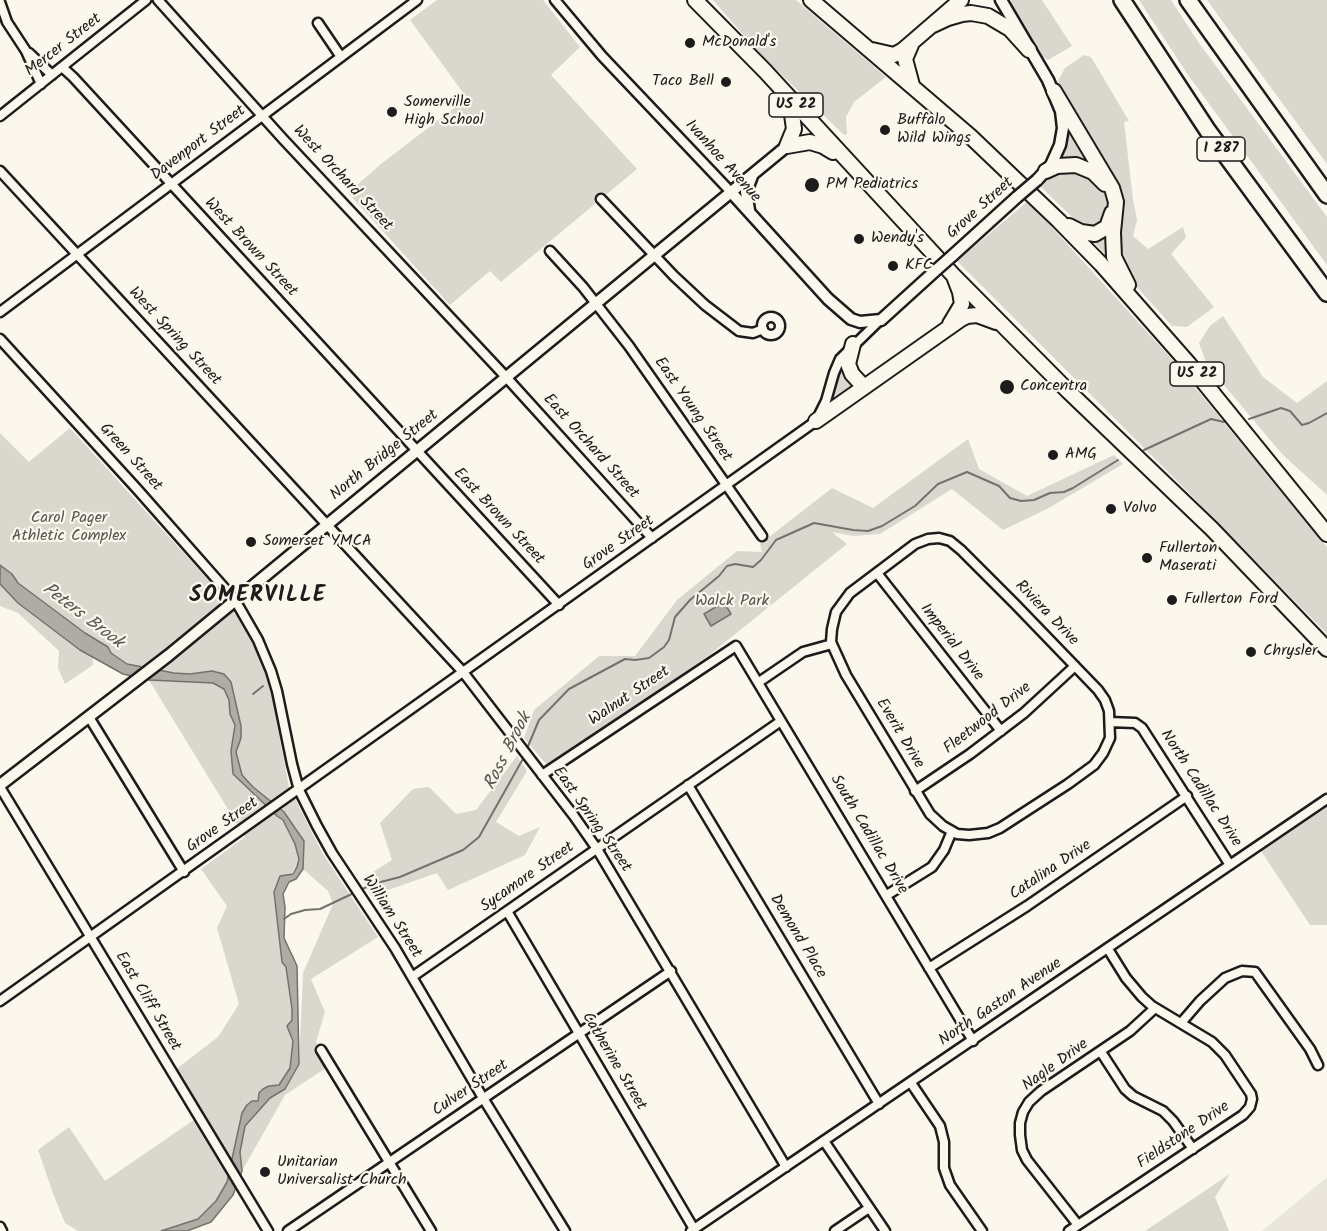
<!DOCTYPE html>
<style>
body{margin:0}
canvas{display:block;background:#fbf7ec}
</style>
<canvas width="1327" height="1231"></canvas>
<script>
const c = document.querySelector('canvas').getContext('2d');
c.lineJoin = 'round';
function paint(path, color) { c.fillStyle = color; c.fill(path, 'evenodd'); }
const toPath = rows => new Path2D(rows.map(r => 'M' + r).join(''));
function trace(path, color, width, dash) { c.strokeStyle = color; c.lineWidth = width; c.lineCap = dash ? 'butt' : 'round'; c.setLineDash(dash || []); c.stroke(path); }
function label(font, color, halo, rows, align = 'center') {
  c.font = font + ' Kalam,sans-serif'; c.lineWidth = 4.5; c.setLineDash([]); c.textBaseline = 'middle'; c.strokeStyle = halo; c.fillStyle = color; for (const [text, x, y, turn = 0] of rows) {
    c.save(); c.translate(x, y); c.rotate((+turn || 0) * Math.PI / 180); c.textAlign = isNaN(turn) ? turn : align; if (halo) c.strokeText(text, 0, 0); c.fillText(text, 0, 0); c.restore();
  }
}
paint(toPath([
 [1327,1177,1327,1231,1262,1231]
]), '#eae6dc');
paint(toPath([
 [437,0,543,0,580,47,551,75,637,169,501,282,490,271,450,305,348,193,381,164,467,98,410,20],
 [713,0,796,0,886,77,854,102,846,117,847,134,844,135,759,53],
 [1011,0,1042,0,1072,46,1048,60,1037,53,1011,4],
 [1139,0,1171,0,1199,43,1327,217,1327,265,1188,75],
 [1207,0,1327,0,1327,164,1225,25],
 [1084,55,1091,57,1129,121,1124,122,1133,199,1137,220,1133,236,1148,249,1183,227,1186,237,1171,254,1214,307,1187,327,1172,326,1127,276,1122,249,1121,194,1058,81,1065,68],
 [1069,130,1086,161,1063,157],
 [1075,169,1102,185,1110,207,1106,222,1092,229,1077,222,1040,186,1057,171],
 [1028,201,1170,357,1327,547,1327,634,1179,483,957,261],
 [1109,232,1109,259,1091,239],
 [1223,316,1263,377,1297,403,1327,381,1327,495,1282,454,1207,365,1199,343,1210,326],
 [841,364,852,387,831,404,830,403],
 [70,428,212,584,237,617,255,648,270,686,289,787,323,854,378,937,311,979,325,1012,316,1042,329,1066,285,1095,242,1171,240,1152,245,1126,270,1098,285,1089,299,1064,303,973,333,904,328,891,303,869,304,841,297,829,284,812,253,787,242,775,236,752,241,738,238,707,212,671,190,674,174,673,136,667,117,658,92,638,93,665,65,684,58,668,59,651,18,613,0,606,0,433,29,462],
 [968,439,979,469,1027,496,1114,455,1123,464,1047,509,1003,530,952,489,880,534,853,536,832,532,847,544,708,656,661,689,547,765,524,738,534,710,599,656,635,656,677,600,737,551,762,552,760,544,832,488,873,508],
 [149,680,213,683,224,689,229,700,230,714,235,725,231,751,233,774,277,816,283,820,292,834,299,859,297,867,274,892,282,962,286,967,292,1009,292,1020,287,1026,293,1041,290,1068,279,1085,269,1086,258,1101,252,1101,247,1105,242,1113,227,1182,216,1201,198,1219,161,1231,78,1231,65,1223,54,1196,38,1150,69,1127,105,1181,198,1117,171,1073,218,1037,239,1004,217,928,227,906,201,869,245,837],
 [517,756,527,771,496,822,519,836,540,827,525,855,448,890,437,873,371,896,362,879,392,860,380,823,413,789,429,787,456,814,476,810],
 [1327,805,1327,925,1310,925,1259,848],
 [1230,1174,1215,1197,1229,1231,1145,1231]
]), '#dad7ce');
const water = toPath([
 [0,565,12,574,18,583,85,633,108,647,111,653,127,664,174,673,190,674,212,671,224,674,231,682,241,726,241,738,236,752,242,775,253,787,284,812,304,841,303,869,296,879,289,882,283,894,285,907,284,938,297,966,299,1064,285,1089,270,1098,245,1126,240,1152,242,1171,233,1195,211,1222,187,1231,161,1231,198,1219,216,1201,227,1182,242,1113,247,1105,252,1101,258,1101,259,1093,263,1089,269,1086,279,1085,290,1068,293,1041,287,1026,292,1020,292,1009,286,967,282,962,274,892,280,876,293,874,297,867,299,859,295,844,283,820,277,816,233,774,231,751,235,725,230,714,229,700,224,689,213,683,149,680,123,674,80,650,18,603,0,584,0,565],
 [724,602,731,614,711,626,704,614,724,602]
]);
paint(water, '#afaca5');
trace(water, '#74726e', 1.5);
trace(toPath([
 [1249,419,1281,408,1290,411,1302,425,1309,423,1327,413],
 [1144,450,1211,419,1224,422],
 [253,694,263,686],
 [526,751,539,720,569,689,625,659,635,660,649,658,664,647,669,640,675,617,690,600,719,576,727,566,735,564,753,567,761,560,776,540,814,523,853,530,868,531,882,526,915,506,938,484,967,472,999,486,1010,498,1021,501,1034,500,1050,493,1064,492,1073,488,1118,460],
 [284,919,291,914,305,910,320,909,373,884,400,877,463,850,479,837,524,757]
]), '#74726e', 2);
const minor = toPath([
 [158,0,283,139,506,377,652,538],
 [555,0,602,56,730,191],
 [0,2,7,22,26,51,41,84],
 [318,23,341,57],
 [29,53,52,75],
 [62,67,73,77,559,605],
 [0,116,146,0],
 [0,171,463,672,574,816,597,849,786,1167],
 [601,199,674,276,705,305,739,331,753,333,763,329],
 [550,251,583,287,629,346,762,536],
 [0,312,417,0],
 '762 326a9 9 0 1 1 18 0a9 9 0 1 1-18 0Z',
 [0,339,137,489,235,600,258,640,271,671,277,691,292,764,299,790,317,826,332,853,395,948,483,1098,565,1231],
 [939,538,950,541,961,550,1015,604,1098,690,1105,700,1109,711,1110,738,1103,753,1094,765,1068,784,1000,828,988,833,969,835,957,834,943,826,930,814,846,675,831,642,832,629,836,612,850,593,915,544,928,539,939,538],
 [877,573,1001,731],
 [759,682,803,652,832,644],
 [89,717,184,872],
 [1110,722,1135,723,1142,728,1230,865],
 [542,775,736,646,973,1041],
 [688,785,879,1104],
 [0,787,268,1231],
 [915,791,970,754,1024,713,1075,666],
 [887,895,932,867,944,850,952,831],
 [507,911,694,1229],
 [929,968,1027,906,1187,796],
 [412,977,781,721],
 [0,1001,816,421,826,401,834,373,840,359,880,320],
 [1181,1023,1200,1001,1225,978,1242,971,1255,972,1310,1049,1318,1065],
 [321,1050,431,1231],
 [1101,1052,1125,1089,1133,1096,1163,1111,1173,1121,1193,1149],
 [911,1083,940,1126,944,1142,944,1168,950,1185,982,1231],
 [824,1141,885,1231],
 [1078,1225,1027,1160,1022,1150,1020,1135,1020,1123,1023,1112,1029,1102,1041,1091,1130,1031,1155,1008],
 [0,1227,2,1231],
 [288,1231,671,971],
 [691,1231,1327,799],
 [835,1231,869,1208],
 [1069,1231,1243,1115,1250,1107,1252,1099,1251,1094,1225,1055,1212,1042,1152,1006,1142,997,1126,978,1108,949]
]);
const tertiary = toPath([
 [1001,0,1048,80,1061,111,1063,128,1060,145,1051,165,1037,180],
 [730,191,828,299,851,319,860,322,881,320,935,271],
 [749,210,746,192,752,176],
 [952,256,1017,197],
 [0,785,169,655,787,146]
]);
const trunk = toPath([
 [695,0,765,71,954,276,1068,391,1212,529,1327,649],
 [811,0,970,136,1059,221,1101,264,1189,364,1327,534],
 [933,25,948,18,962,14,971,13,988,16,1010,29,1029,50],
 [911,45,905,59,912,85],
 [872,50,894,55,903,50,961,0],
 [1054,91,1112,188,1116,202,1113,232,1114,257,1128,285],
 [787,146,810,142,823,146,833,152],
 [787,146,794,129,790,100],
 [1046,171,1057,166,1076,165,1093,172,1105,184],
 [1069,226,1081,232,1095,234,1107,227,1112,213],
 [950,324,962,304,960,292,955,279],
 [853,344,848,364,852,374,864,387],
 [816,421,961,319,967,316,977,315,996,322]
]);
const motorway = toPath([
 [1122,0,1208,131,1327,293],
 [1188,0,1327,195]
]);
trace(minor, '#1c1c1c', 13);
trace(tertiary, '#1c1c1c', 15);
trace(trunk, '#1c1c1c', 18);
trace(motorway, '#1c1c1c', 20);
trace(minor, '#fbf7ec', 8);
trace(tertiary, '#fbf7ec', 10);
trace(trunk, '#fbf7ec', 14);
trace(motorway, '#fbf7ec', 15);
const tertiaryBridge = toPath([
 [1017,197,1037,180],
 [935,271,952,256]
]);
trace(tertiaryBridge, '#1c1c1c', 15, []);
trace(tertiaryBridge, '#fbf7ec', 10);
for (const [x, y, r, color] of [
 [690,43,6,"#1c1c1c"],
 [726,82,6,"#1c1c1c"],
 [392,112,6,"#1c1c1c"],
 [885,130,6,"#1c1c1c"],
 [812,185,8,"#1c1c1c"],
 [859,239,6,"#1c1c1c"],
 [893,266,6,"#1c1c1c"],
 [1007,387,8,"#1c1c1c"],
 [1053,455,6,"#1c1c1c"],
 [1111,509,6,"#1c1c1c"],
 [251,542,6,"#1c1c1c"],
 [1147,558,6,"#1c1c1c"],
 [1172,600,6,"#1c1c1c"],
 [1251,652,6,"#1c1c1c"],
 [265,1172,6,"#1c1c1c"]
]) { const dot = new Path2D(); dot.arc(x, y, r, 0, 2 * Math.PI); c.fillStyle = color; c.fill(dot); trace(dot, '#fbf7ec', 2); }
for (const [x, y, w] of [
 [796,105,54],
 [1221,149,48],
 [1197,374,54]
]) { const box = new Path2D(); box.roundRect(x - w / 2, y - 12, w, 24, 4.5); c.fillStyle = '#fbf7ec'; c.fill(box); trace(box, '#1c1c1c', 1.5); }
label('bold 15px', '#1c1c1c', null, [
 ["US 22",796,105],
 ["I 287",1221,149],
 ["US 22",1197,374]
]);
label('16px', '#1c1c1c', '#fbf7ec', [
 ["McDonald's",702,43],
 ["Taco Bell",714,82,"right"],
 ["Somerville",404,103],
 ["High School",404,121],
 ["Buffalo",897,121],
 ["Wild Wings",897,139],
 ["PM Pediatrics",826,185],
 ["Wendy's",871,239],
 ["KFC",905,266],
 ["Concentra",1020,387],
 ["AMG",1065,455],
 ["Volvo",1123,509],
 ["Somerset YMCA",263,542],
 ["Fullerton",1159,549],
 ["Maserati",1159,567],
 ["Fullerton Ford",1184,600],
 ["Chrysler",1263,652],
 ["Unitarian",277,1163],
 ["Universalist Church",277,1181]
], 'left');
label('16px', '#1c1c1c', '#fbf7ec', [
 ["Mercer Street",64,46,-38],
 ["Davenport Street",199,144,-37],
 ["Ivanhoe Avenue",722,162,48],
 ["West Orchard Street",342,179,47],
 ["Grove Street",981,209,-42],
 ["West Brown Street",250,248,47],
 ["West Spring Street",174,337,47],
 ["East Young Street",692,410,55],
 ["East Orchard Street",590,447,48],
 ["North Bridge Street",385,456,-39],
 ["Green Street",130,458,48],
 ["East Brown Street",498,517,47],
 ["Grove Street",619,544,-35],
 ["Riviera Drive",1046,614,46],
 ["Imperial Drive",951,643,52],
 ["Walnut Street",630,697,-34],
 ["Fleetwood Drive",988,719,-38],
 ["Everit Drive",899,734,59],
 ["North Cadillac Drive",1200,789,57],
 ["East Spring Street",591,820,55],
 ["Grove Street",223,826,-35],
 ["South Cadillac Drive",868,835,59],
 ["Catalina Drive",1051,871,-34],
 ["Sycamore Street",528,878,-35],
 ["William Street",391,917,57],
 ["Demond Place",797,937,59],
 ["East Cliff Street",147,1002,59],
 ["North Gaston Avenue",1001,1003,-34],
 ["Catherine Street",613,1062,59],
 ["Nagle Drive",1056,1066,-36],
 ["Culver Street",471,1089,-34],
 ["Fieldstone Drive",1184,1136,-34]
]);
label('16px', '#555451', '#fbf7ec', [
 ["Carol Pager",69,519],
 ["Athletic Complex",69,537],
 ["Walck Park",732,602]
]);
label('italic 18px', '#575653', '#fbf7ec', [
 ["Peters Brook",82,617,37],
 ["Ross Brook",509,752,-63]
]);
c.letterSpacing = '1.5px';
label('bold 22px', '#1c1c1c', '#fbf7ec', [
 ["SOMERVILLE",258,597]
]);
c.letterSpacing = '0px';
</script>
